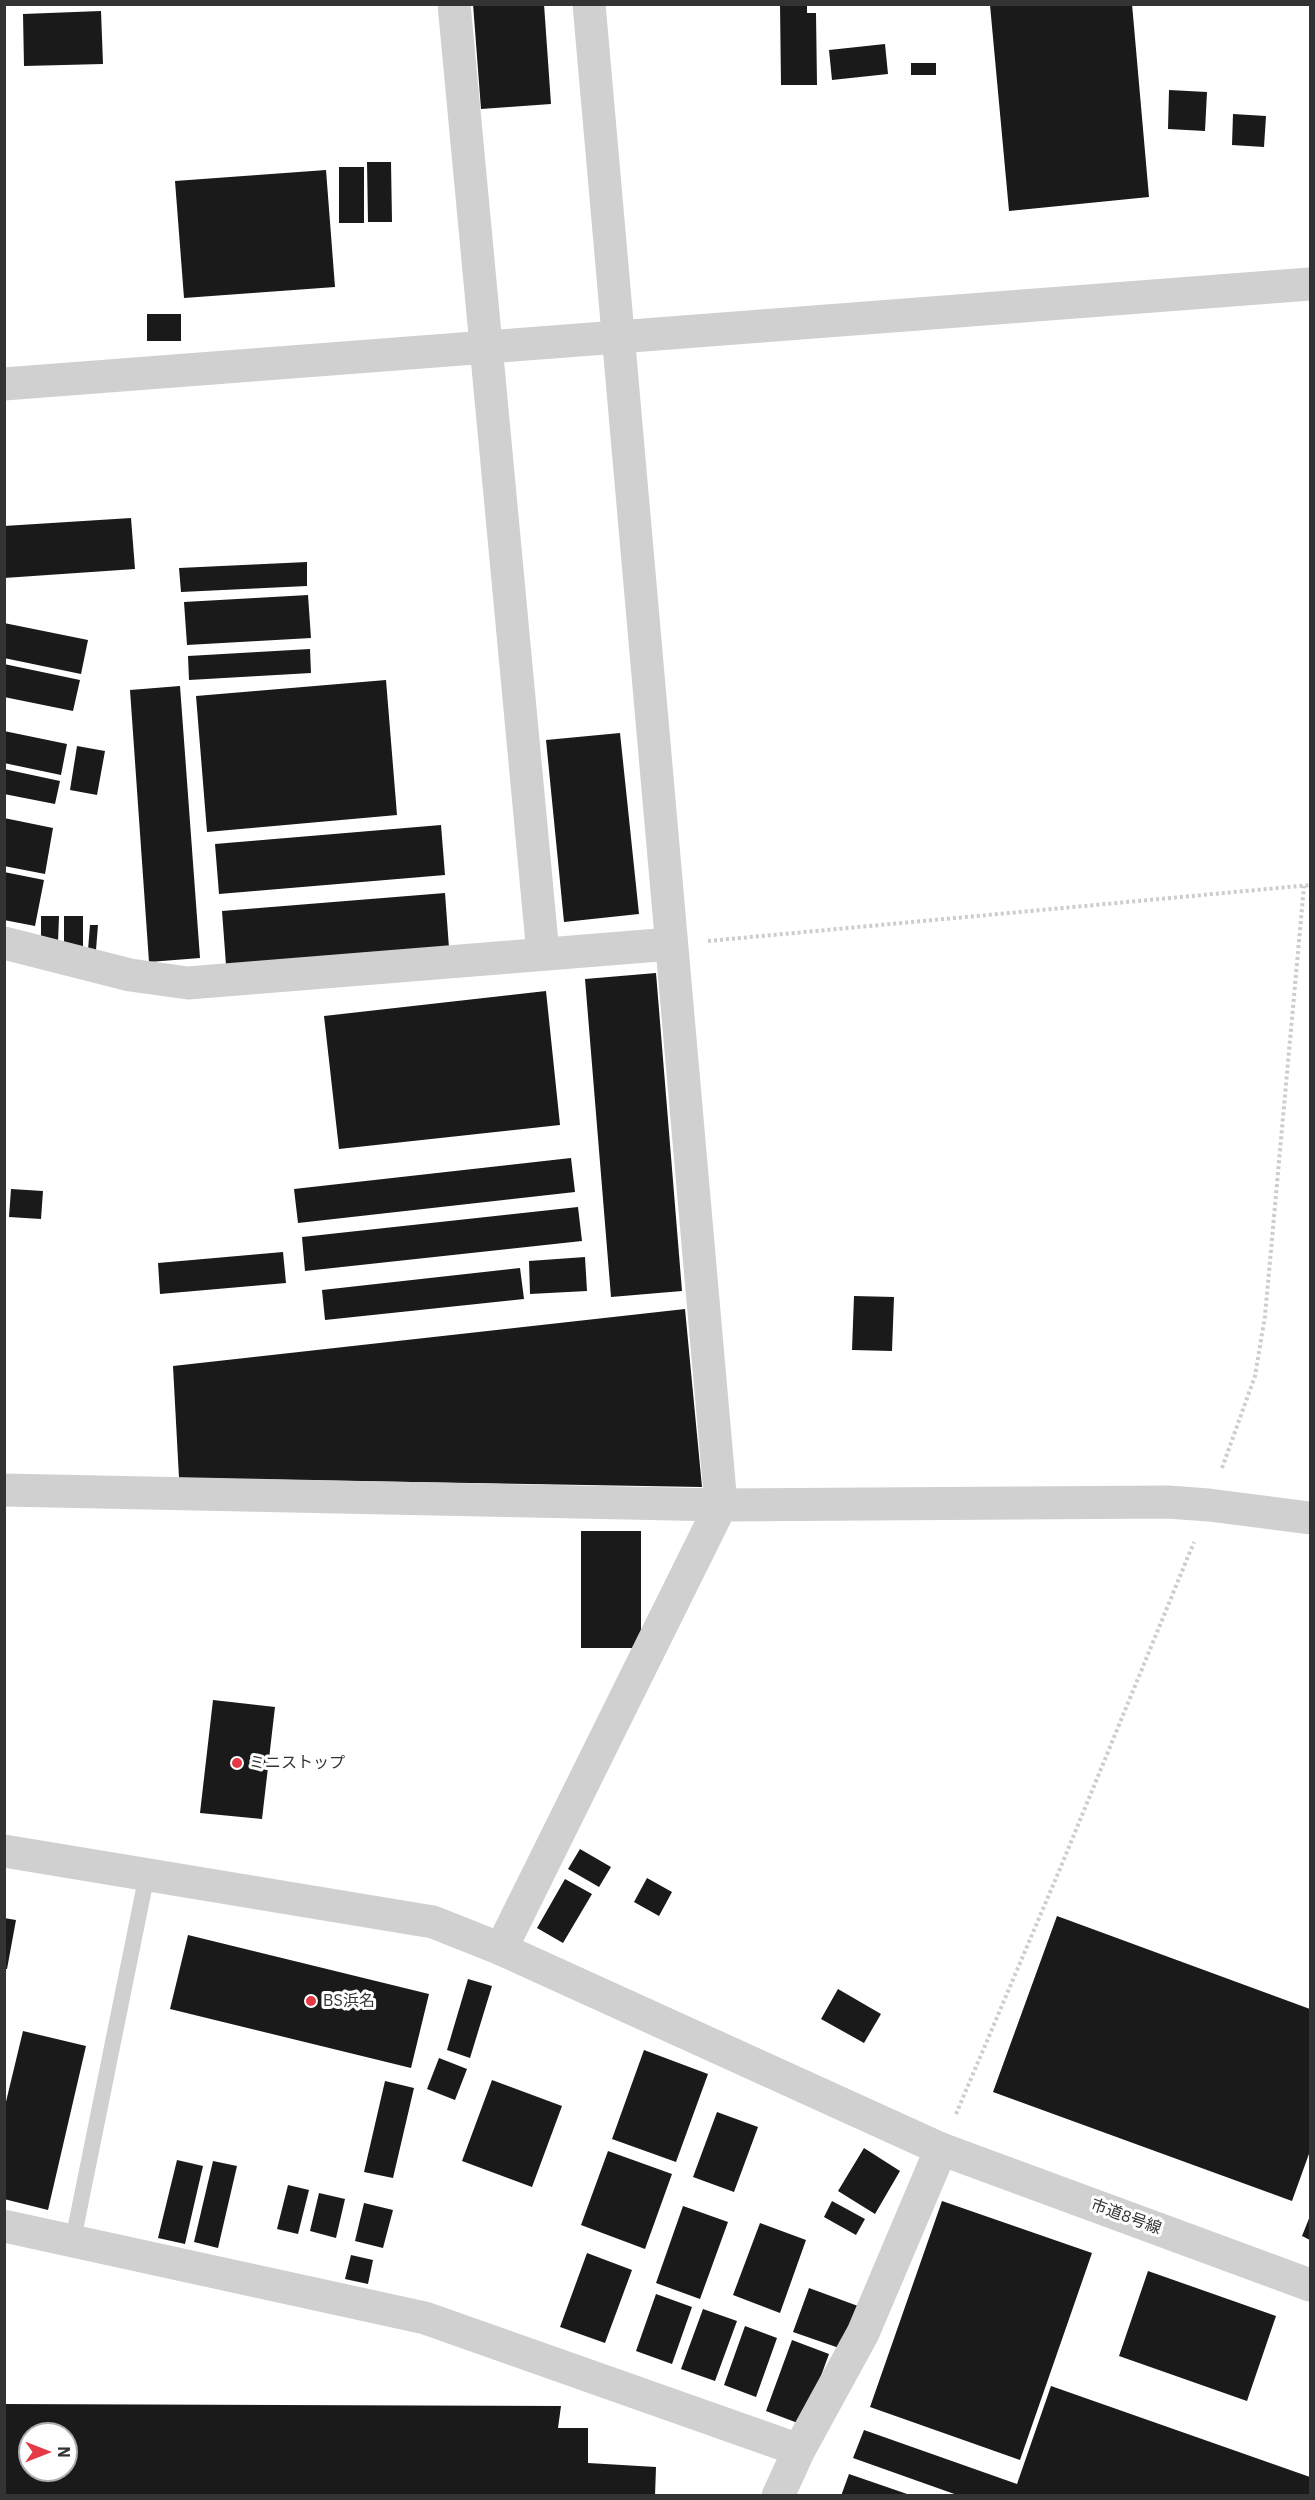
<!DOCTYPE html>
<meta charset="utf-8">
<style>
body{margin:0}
#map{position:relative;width:1315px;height:2500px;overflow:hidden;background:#fff;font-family:"IBM Plex Sans",sans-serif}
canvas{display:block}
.frame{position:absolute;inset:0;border:6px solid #333;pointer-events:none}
.north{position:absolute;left:18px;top:2422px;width:60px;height:60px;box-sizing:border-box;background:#fff;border:2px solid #adadad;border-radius:50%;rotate:90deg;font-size:16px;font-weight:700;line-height:24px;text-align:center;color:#333}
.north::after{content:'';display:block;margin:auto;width:21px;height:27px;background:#e63946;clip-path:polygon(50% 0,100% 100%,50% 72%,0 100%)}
</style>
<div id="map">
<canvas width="1315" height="2500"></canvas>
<div class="frame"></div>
<div class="north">N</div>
</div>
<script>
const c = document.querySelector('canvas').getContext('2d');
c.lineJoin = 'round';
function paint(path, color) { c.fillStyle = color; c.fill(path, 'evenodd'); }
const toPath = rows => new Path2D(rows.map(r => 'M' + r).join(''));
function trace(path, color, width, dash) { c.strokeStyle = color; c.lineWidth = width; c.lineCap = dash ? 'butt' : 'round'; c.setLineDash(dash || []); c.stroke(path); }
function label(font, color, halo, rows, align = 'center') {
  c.font = font + ' "IBM Plex Sans","Noto Sans JP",sans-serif'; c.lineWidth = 6; c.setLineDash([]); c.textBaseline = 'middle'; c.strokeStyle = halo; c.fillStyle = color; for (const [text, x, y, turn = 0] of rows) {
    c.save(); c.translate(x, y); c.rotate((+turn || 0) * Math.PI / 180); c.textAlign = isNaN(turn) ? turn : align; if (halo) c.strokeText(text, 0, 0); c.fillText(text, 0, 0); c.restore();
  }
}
paint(toPath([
 [473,4,544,4,551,104,481,109],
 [780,4,807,4,807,13,816,13,817,85,781,85],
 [1132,4,1149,197,1009,211,990,5],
 [101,11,103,64,24,66,23,14],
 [885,44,888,74,832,80,829,50],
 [911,63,936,63,936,75,911,75],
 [1169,90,1207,92,1205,131,1168,129],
 [1233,114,1266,116,1264,147,1232,145],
 [367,162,391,162,392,222,368,222],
 [339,167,364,167,364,223,339,223],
 [326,170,335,287,184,298,175,181],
 [147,314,181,314,181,341,147,341],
 [131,518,135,569,4,578,4,526],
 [307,562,307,586,181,592,179,568],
 [308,595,311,638,187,645,184,602],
 [4,623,88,640,81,674,4,658],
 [310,649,311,673,189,680,188,656],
 [4,664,80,680,73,711,4,697],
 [386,680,397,815,207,832,196,696],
 [180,686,200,958,149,962,130,690],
 [4,731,67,744,61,775,4,763],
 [620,733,639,914,564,922,546,740],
 [77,746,105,751,97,795,70,790],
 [4,769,60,781,55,804,4,794],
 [4,818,53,828,45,874,4,866],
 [441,825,445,875,219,894,215,844],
 [4,872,44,880,35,926,4,920],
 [445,893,449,948,226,965,222,911],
 [41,916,59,916,58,943,41,943],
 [64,916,83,916,83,950,64,950],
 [90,925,98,925,96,950,88,950],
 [656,973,682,1291,611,1297,585,979],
 [546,991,560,1125,339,1149,324,1016],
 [571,1158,575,1192,298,1223,294,1189],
 [11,1189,43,1191,41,1219,9,1217],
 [578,1207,582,1241,305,1271,302,1237],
 [283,1252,286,1283,160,1294,158,1263],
 [585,1257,587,1291,530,1294,529,1261],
 [520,1268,524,1299,325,1320,322,1290],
 [854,1296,894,1297,892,1351,852,1350],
 [685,1309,702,1487,179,1478,173,1366],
 [581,1531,641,1531,641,1648,581,1648],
 [213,1700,275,1707,262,1819,200,1813],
 [580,1849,611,1867,599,1887,568,1869],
 [647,1878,672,1892,659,1916,634,1902],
 [565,1879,592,1894,563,1943,537,1928],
 [1057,1916,1310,2009,1310,2151,1292,2201,993,2092],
 [4,1918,16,1920,7,1969,4,1969],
 [188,1935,429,1994,411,2068,170,2009],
 [468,1979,492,1986,470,2058,447,2050],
 [838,1989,881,2014,864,2043,821,2019],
 [23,2031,86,2046,48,2210,4,2199,4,2110],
 [644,2050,708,2074,676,2162,612,2139],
 [439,2058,467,2069,455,2100,427,2089],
 [492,2080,562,2106,532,2187,462,2161],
 [385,2081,414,2088,393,2178,364,2172],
 [717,2112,758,2127,734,2192,693,2177],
 [864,2148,900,2171,875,2214,838,2191],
 [608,2151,672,2174,645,2249,581,2225],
 [177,2160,203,2166,185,2244,158,2238],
 [213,2161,237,2166,218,2248,194,2242],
 [288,2185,309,2190,298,2234,277,2229],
 [319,2193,345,2199,336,2238,310,2231],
 [832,2201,865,2219,856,2235,824,2217],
 [942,2201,1092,2253,1020,2460,870,2407],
 [364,2203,393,2210,383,2248,355,2241],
 [683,2206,728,2222,700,2299,656,2283],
 [1310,2216,1310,2240,1302,2236],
 [760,2223,806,2240,780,2313,733,2295],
 [587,2253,632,2270,605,2343,560,2327],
 [351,2255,373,2260,368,2284,345,2279],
 [1148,2271,1276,2316,1247,2401,1119,2356],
 [809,2288,858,2306,842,2349,793,2332],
 [656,2294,692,2307,672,2364,636,2351],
 [703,2309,737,2321,715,2381,681,2369],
 [745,2326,777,2338,756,2397,724,2385],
 [792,2340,829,2354,803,2425,766,2411],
 [1051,2386,1310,2477,1310,2496,960,2496,853,2458,864,2430,1017,2484],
 [4,2404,561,2406,558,2428,588,2428,588,2463,656,2467,655,2496,4,2496],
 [30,2434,66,2434,66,2470,30,2470],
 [849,2474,910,2495,910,2496,841,2496]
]), '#1a1a1a');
trace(toPath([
 [708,941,1310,885],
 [1222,1468,1255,1376,1265,1316,1304,886],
 [956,2114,1062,1864,1194,1542]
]), '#cdcdcd', 4, [3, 3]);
trace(toPath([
 [73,2240,147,1874]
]), '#d0d0d0', 16);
trace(toPath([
 [454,4,543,954],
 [4,384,1310,284],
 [4,943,130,975,188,983,671,944],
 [4,1490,721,1505,1168,1502,1209,1505,1310,1518],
 [501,1949,721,1505,589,4],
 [4,2226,425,2318,799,2450],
 [778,2496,799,2450,863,2333,941,2149]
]), '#d0d0d0', 33);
trace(toPath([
 [4,1851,433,1922,501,1949,941,2149,1310,2285]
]), '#d0d0d0', 33);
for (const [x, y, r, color] of [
 [237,1763,6,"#e63946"],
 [311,2001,6,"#e63946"]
]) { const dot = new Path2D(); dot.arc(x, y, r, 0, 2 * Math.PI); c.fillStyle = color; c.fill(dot); trace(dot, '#fff', 2); }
label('16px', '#333', '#fff', [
 ["ミニストップ",249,1763],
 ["BS浜名",323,2001]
], 'left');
label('16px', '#333', '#fff', [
 ["市道8号線",1126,2217,20]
]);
</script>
